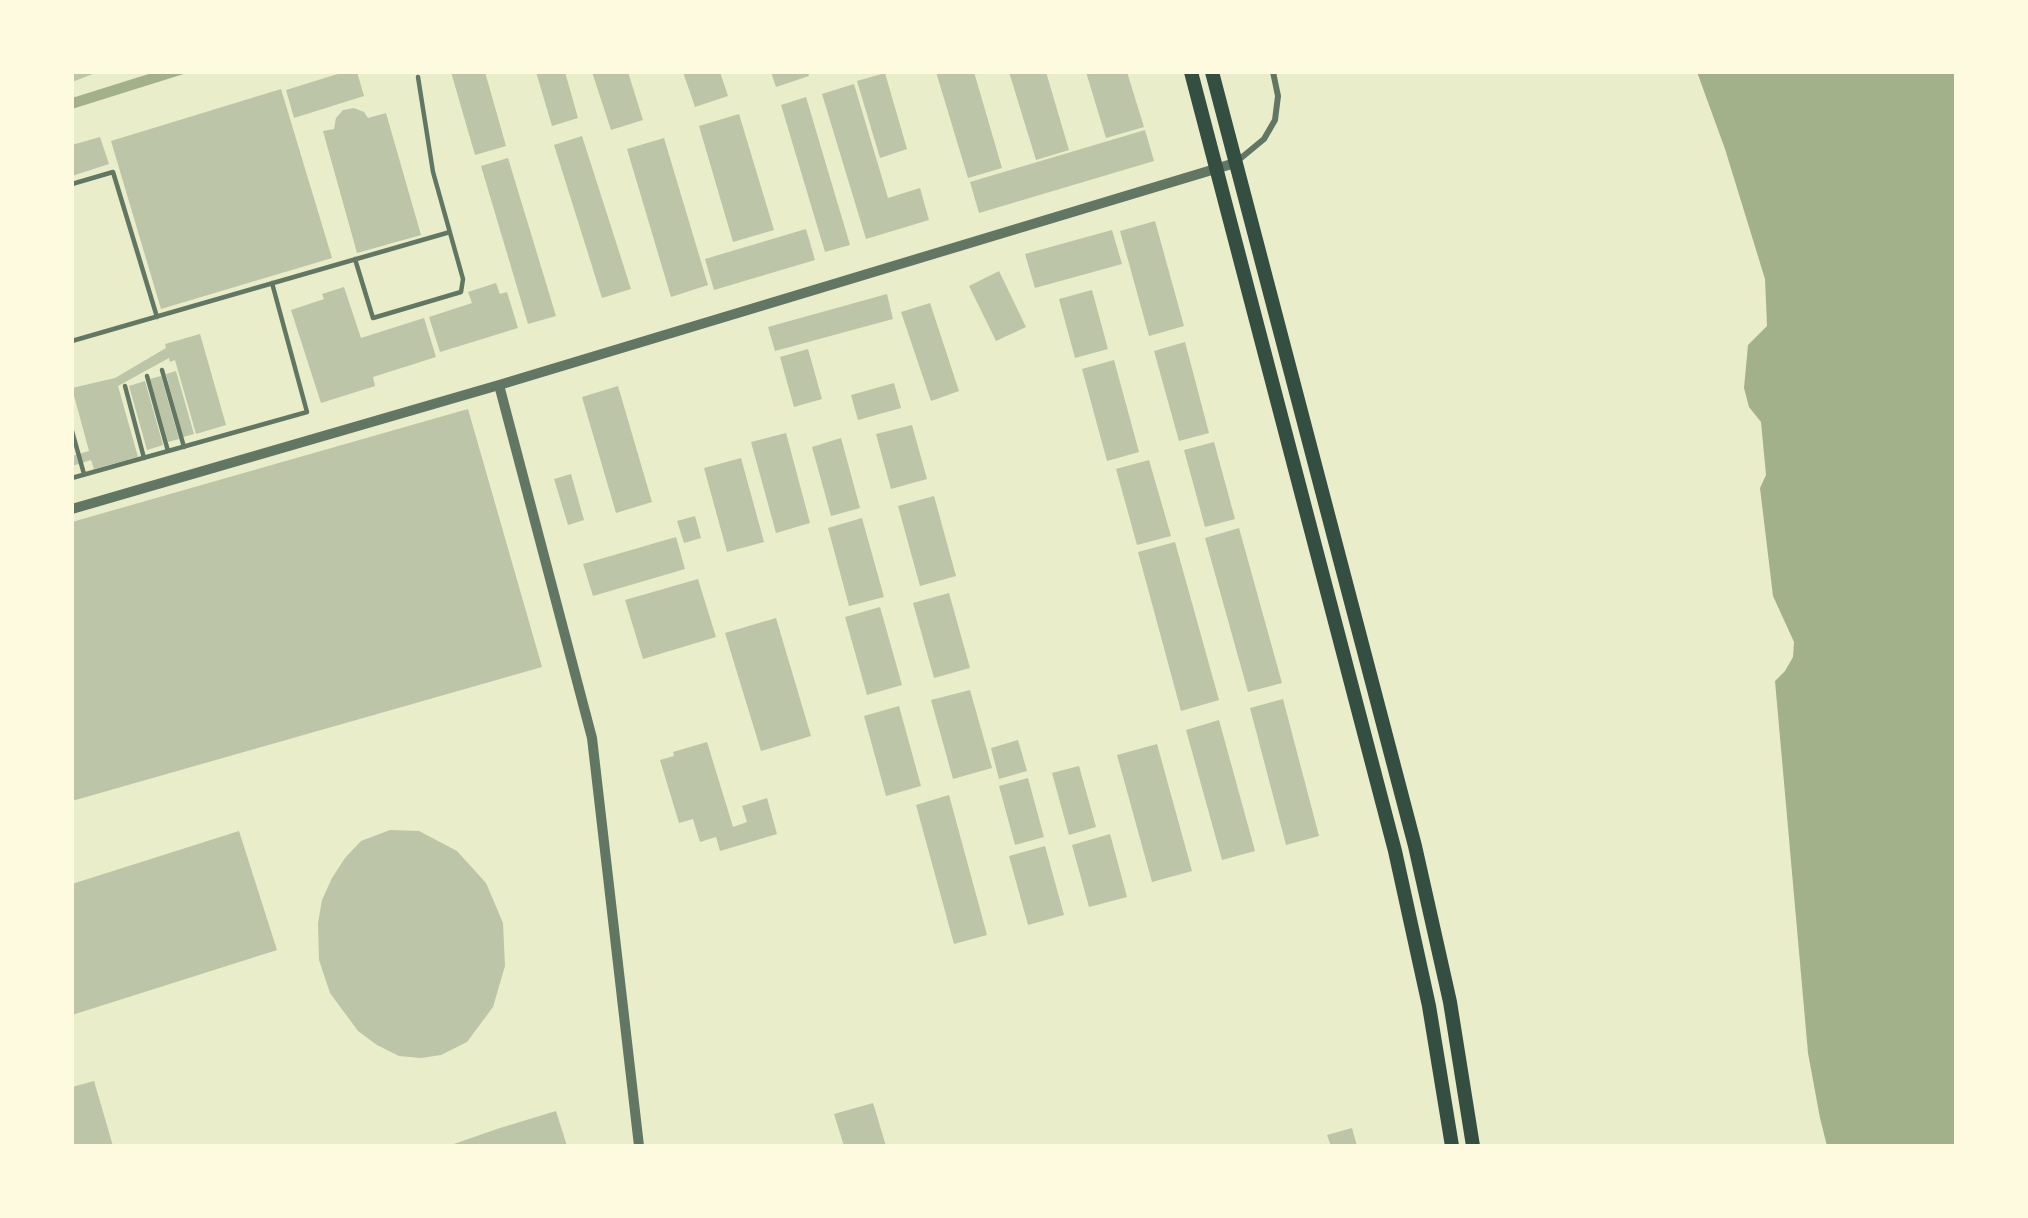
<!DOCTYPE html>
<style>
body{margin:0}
#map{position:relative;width:2028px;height:1218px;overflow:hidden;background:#e9edc9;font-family:Inter,sans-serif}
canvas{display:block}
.frame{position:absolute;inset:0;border:74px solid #fefae0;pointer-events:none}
</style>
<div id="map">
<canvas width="2028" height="1218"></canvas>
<div class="frame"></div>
</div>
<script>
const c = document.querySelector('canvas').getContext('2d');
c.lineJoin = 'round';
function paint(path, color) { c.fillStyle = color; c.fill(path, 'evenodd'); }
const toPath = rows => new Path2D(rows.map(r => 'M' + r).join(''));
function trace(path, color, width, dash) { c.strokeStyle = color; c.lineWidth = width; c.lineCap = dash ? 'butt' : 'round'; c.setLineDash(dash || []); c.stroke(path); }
paint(toPath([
 [155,72,190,72,72,109,72,98],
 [1697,72,1956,72,1956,1146,1827,1146,1820,1118,1808,1053,1775,681,1785,671,1793,657,1794,642,1773,596,1760,488,1766,475,1761,422,1749,407,1744,388,1748,345,1767,326,1765,279,1725,149]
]), '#a3b18a');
paint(toPath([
 [72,72,98,72,72,82],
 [344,72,357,72,364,96,294,118,286,90],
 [451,72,485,72,506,146,475,155],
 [536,72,565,72,578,118,552,126],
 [592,72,628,72,643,120,611,130],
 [683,72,720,72,728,96,695,107],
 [771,72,808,72,809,76,776,87],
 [936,72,974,72,1002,168,968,178],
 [1009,72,1046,72,1069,150,1036,160],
 [1086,72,1127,72,1144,127,1106,138],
 [885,73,907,149,880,158,857,81],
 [854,84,888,198,920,188,929,220,866,239,822,94],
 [281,89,332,258,161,309,111,141],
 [806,97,850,245,825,252,781,105],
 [354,108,364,112,368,118,386,113,421,235,357,253,323,131,334,129,336,118,343,110],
 [739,114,774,230,733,242,699,126],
 [1145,130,1154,161,979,213,970,182],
 [582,136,631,289,602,298,554,145],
 [100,137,109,164,72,176,72,145],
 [664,138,708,285,671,297,627,149],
 [508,158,556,316,528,324,481,166],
 [1155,221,1184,326,1149,336,1120,231],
 [806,229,815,260,714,290,705,259],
 [1112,230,1122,264,1035,288,1025,254],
 [999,271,1026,327,996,341,969,286],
 [496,283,500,294,507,292,518,328,440,352,429,317,472,303,468,292],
 [344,287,361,338,424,318,436,357,373,377,375,386,321,403,291,310,324,299,322,294],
 [1092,290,1108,349,1075,358,1059,299],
 [887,294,893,319,775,351,768,327],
 [930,303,959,391,931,401,901,312],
 [200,334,226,425,196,434,175,360,170,362,169,358,118,386,138,457,94,469,91,460,72,466,72,456,89,451,72,388,115,378,166,348,165,344],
 [1185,342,1209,433,1179,441,1154,351],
 [808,349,822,399,794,407,780,357],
 [1114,360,1139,452,1107,461,1082,369],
 [176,371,194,434,183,437,166,374],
 [161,376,179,439,168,442,150,379],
 [145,381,163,445,147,450,129,386],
 [894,383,901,408,858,420,851,395],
 [618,386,652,502,616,513,582,397],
 [468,409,542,667,72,801,72,522],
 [912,425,927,479,891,489,876,434],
 [786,433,810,523,776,533,751,442],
 [841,438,860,508,831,516,812,447],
 [1214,442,1235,519,1205,527,1184,450],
 [741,458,764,542,727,552,704,468],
 [1149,460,1171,536,1137,545,1116,469],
 [571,474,584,520,568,525,554,479],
 [934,496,956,576,920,586,898,506],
 [695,516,701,538,684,543,677,521],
 [862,518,884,597,849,606,828,528],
 [1239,528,1282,683,1248,692,1205,538],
 [676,537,685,569,593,596,583,564],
 [1175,542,1219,700,1181,711,1138,552],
 [698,579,716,637,643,659,625,600],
 [949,593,970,668,934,678,913,603],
 [880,607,902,685,867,695,845,617],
 [776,618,811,736,761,751,725,633],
 [970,690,992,768,953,779,931,700],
 [1283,699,1319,836,1286,845,1250,708],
 [899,706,921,786,886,796,864,716],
 [1219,720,1255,851,1222,860,1186,730],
 [1018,740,1027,771,999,779,991,748],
 [707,742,733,827,747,822,742,806,767,798,777,834,720,851,716,837,700,842,693,819,679,823,660,760,674,756,673,752],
 [1157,744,1192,871,1152,882,1117,755],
 [1079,766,1096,827,1069,835,1052,773],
 [1028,778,1044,837,1015,845,999,786],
 [949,795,987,935,954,944,916,805],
 [390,830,419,831,457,851,486,883,503,923,505,966,493,1007,467,1042,441,1055,421,1058,399,1056,377,1045,358,1031,330,993,319,960,318,923,322,900,332,878,345,858,361,841],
 [239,831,277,950,72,1015,72,884],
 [1110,834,1127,897,1089,907,1072,845],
 [1045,846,1064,915,1028,925,1009,856],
 [94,1081,113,1146,72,1146,72,1087],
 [873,1103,886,1146,844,1146,834,1114],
 [556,1111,567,1146,448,1146,500,1128],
 [1352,1128,1357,1146,1331,1146,1327,1135]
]), '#bcc5a7');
trace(toPath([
 [72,184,113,172,157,317],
 [355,259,373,318,461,292,463,279,433,172,418,77],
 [72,341,450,232],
 [162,370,184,447],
 [147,376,168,451],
 [125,386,144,458],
 [72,431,84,474],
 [72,478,307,412,272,283]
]), '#617663', 4.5);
trace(toPath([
 [1235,163,1264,139,1275,120,1278,96,1273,72]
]), '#617663', 6);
trace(toPath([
 [499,385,592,738,639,1146],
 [72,509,499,385,1235,163]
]), '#617663', 10);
trace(toPath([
 [1191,72,1395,851,1429,1006,1452,1146],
 [1212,72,1415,846,1450,1002,1473,1146]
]), '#344e41', 14);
</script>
